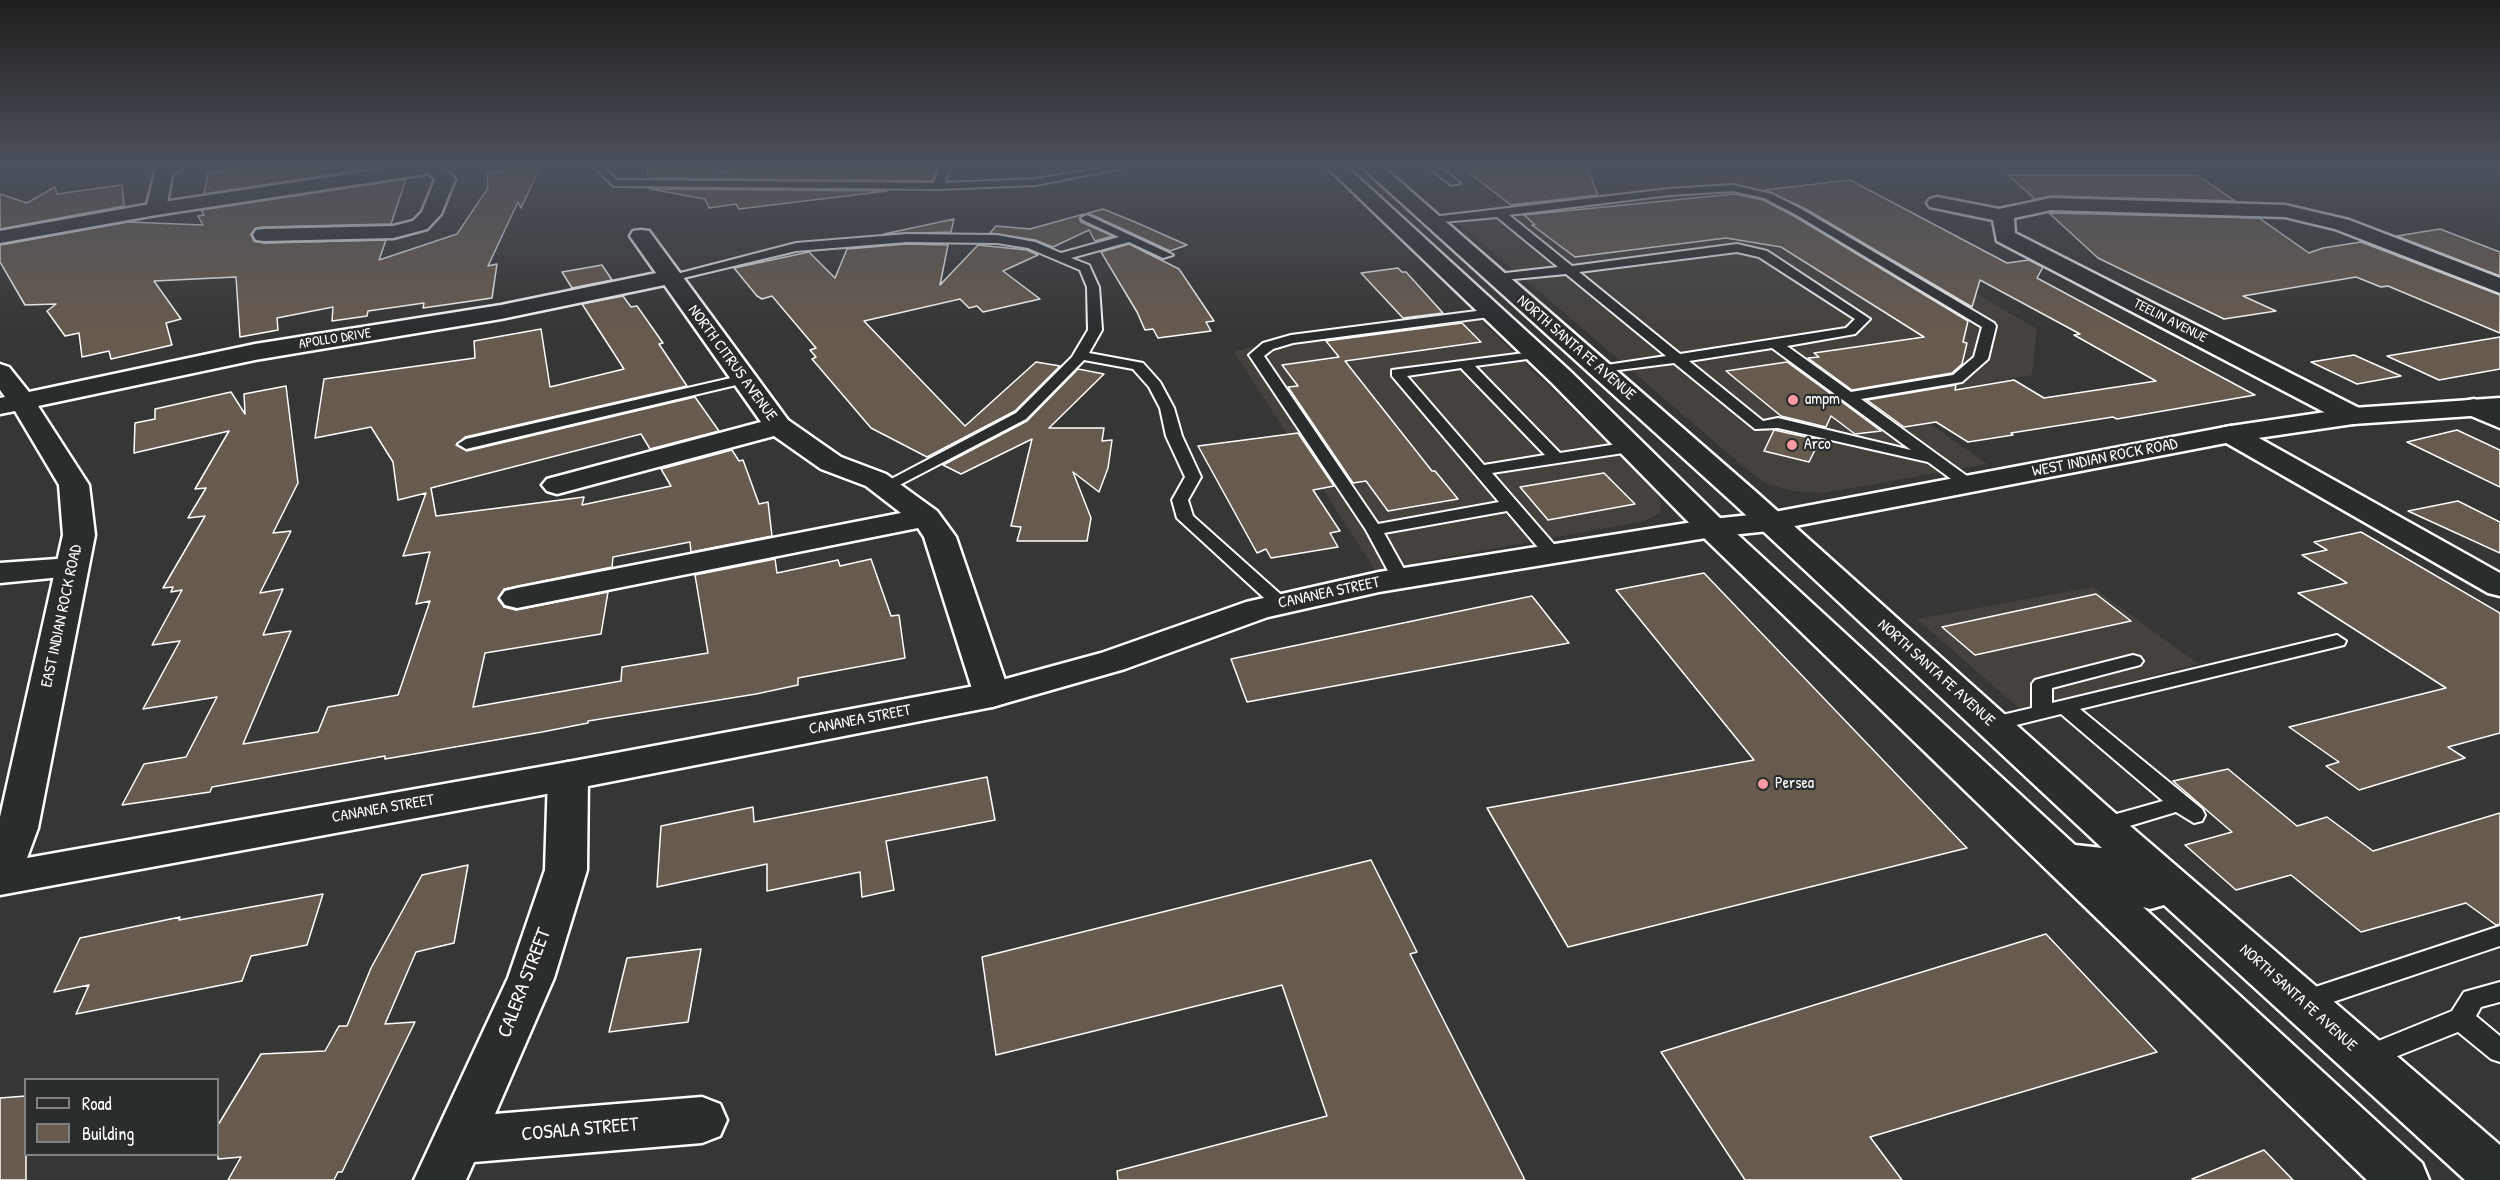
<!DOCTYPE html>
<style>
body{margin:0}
#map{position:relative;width:2500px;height:1180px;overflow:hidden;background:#363634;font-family:"Patrick Hand",sans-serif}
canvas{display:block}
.legend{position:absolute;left:24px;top:1078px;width:195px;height:78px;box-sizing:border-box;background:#2a2d2e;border:2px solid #7f8182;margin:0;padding:8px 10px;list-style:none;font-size:18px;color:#fff}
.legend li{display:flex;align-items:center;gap:12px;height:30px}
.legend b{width:30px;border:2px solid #7f8182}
</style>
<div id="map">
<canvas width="2500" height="1180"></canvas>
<ul class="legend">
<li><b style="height:8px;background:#2a2d2e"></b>Road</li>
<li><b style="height:16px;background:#675a4e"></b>Building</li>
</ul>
</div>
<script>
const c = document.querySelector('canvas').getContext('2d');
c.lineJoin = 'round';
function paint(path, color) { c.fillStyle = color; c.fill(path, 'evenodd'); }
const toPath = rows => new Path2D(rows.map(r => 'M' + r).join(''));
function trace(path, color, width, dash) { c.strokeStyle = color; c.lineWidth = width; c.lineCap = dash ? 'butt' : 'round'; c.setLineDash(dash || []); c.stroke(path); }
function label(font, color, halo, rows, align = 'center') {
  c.font = font + ' "Patrick Hand",sans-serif'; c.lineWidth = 4.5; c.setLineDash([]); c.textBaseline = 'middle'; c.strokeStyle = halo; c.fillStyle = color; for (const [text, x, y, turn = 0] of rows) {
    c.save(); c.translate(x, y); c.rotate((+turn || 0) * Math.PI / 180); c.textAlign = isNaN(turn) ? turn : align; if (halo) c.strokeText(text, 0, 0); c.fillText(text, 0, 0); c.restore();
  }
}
paint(toPath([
 [1740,176,1794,188,2037,329,2032,375,1895,399,1987,464,1824,493,1792,491,1767,484,1750,472,1445,211],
 [1472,312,1650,484,1661,501,1660,513,1645,521,1375,570,1234,352,1291,335],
 [2093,587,2198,664,2021,710,1917,619]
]), '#45413c');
const building = toPath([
 [246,168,378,168,204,194,208,173,246,168],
 [520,168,540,168,521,208,518,202,488,266,497,264,492,298,423,308,424,303,368,311,367,316,332,321,333,307,277,318,278,330,240,337,236,277,154,281,181,319,166,323,172,345,111,359,109,351,82,357,79,333,65,336,47,311,56,304,25,305,0,262,0,245,128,222,203,225,198,216,204,215,201,210,406,179,391,224,264,227,256,228,251,234,254,241,264,243,386,240,379,260,457,234,488,188,487,173,520,168],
 [647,168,715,168,715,172,757,168,937,168,932,181,648,178,647,168],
 [1463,168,1587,168,1598,195,1511,205,1463,168],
 [2008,175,2197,175,2235,201,2051,196,2035,199,2008,175],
 [1850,180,2007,263,2029,260,2043,267,2037,278,2255,395,2117,419,2113,417,2011,433,2013,435,1968,442,1936,422,1904,427,1867,400,1956,385,1955,390,2014,380,2044,398,2156,381,2074,335,2080,334,1980,280,1972,307,1804,208,1765,190,1850,180],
 [122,185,124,206,0,229,0,194,27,203,55,187,57,194,122,185],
 [650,189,887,191,739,209,736,204,709,208,705,199,650,189],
 [1734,194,1763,200,1794,216,1968,321,1963,342,1967,343,1962,364,1952,373,1852,390,1808,358,1819,357,1814,353,1924,337,1781,247,1726,238,1575,257,1532,225,1535,225,1524,215,1734,194],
 [1103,209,1135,222,1187,245,1170,251,1088,213,1103,209],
 [2049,213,2259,218,2309,253,2323,248,2361,242,2500,295,2500,333,2388,286,2381,287,2356,277,2243,296,2276,311,2224,319,2098,258,2049,213],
 [1084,214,1079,218,1081,222,1113,236,1095,241,1089,230,1053,247,1035,240,990,233,996,226,1030,229,1084,214],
 [954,219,951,232,884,234,954,219],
 [2440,229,2500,252,2500,276,2397,236,2440,229],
 [907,244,948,245,940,285,978,245,1027,250,1038,255,1003,271,1040,299,983,312,977,306,969,308,960,299,864,321,965,426,1036,362,1060,366,1015,411,927,457,871,428,812,359,816,357,810,350,816,348,772,296,762,299,757,296,734,268,809,252,835,278,847,249,907,244],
 [1129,244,1179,269,1214,321,1206,322,1211,331,1158,338,1153,329,1145,330,1137,312,1101,252,1129,244],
 [602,265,612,280,572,288,562,272,602,265],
 [1398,268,1402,272,1406,272,1443,313,1403,318,1361,273,1398,268],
 [623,296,631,307,637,306,663,343,659,344,687,386,465,437,456,445,467,451,695,397,719,431,650,449,641,434,431,488,436,516,584,497,582,505,671,486,661,469,732,450,739,461,743,460,759,504,768,502,772,536,691,552,690,542,613,557,612,567,504,589,498,599,504,607,516,610,608,592,601,634,485,653,473,707,621,681,622,667,708,653,695,575,775,559,777,573,838,560,840,566,871,559,891,616,899,615,905,658,798,678,798,685,756,694,588,721,588,723,542,732,385,759,385,756,212,787,210,792,122,805,144,764,186,757,217,697,143,709,180,641,152,645,182,590,171,592,173,587,163,588,205,516,188,518,206,488,195,489,229,431,134,453,135,423,155,419,155,409,231,392,245,414,244,394,286,386,298,483,273,533,291,531,260,593,283,589,263,635,291,631,243,744,318,732,328,707,398,695,430,601,416,604,430,552,403,556,426,493,398,500,393,462,371,427,315,438,324,379,475,358,474,341,541,329,550,387,624,369,582,304,623,296],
 [1462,323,1481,342,1345,361,1432,471,1435,471,1458,499,1388,511,1366,481,1353,483,1288,387,1298,386,1282,365,1339,357,1326,341,1462,323],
 [2500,337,2500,369,2439,380,2387,356,2500,337],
 [2354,355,2401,376,2357,384,2311,362,2354,355],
 [1787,362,1842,402,1881,431,1855,434,1831,416,1826,427,1781,416,1726,371,1787,362],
 [1078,369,1104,374,1049,428,1104,428,1102,441,1112,440,1108,468,1099,492,1073,472,1091,518,1087,541,1017,541,1021,527,1011,526,1032,439,961,474,943,465,1027,421,1078,369],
 [1774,430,1820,440,1809,462,1764,451,1774,430],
 [2457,430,2500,450,2500,487,2407,442,2457,430],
 [1298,433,1334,486,1313,490,1340,531,1330,533,1338,547,1271,558,1266,549,1257,553,1198,446,1298,433],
 [1604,473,1635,504,1548,520,1520,487,1604,473],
 [2458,501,2500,522,2500,553,2408,511,2458,501],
 [2361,532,2500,613,2500,733,2448,747,2465,758,2359,790,2326,766,2339,762,2289,727,2446,688,2298,593,2347,583,2302,555,2327,550,2314,542,2361,532],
 [1704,573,1967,848,1568,947,1487,808,1754,760,1616,590,1704,573],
 [2096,594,2131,621,1975,655,1942,627,2096,594],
 [1532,596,1569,643,1247,702,1231,659,1532,596],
 [2228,769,2297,826,2327,817,2373,851,2500,813,2500,924,2496,925,2466,903,2361,932,2291,875,2236,890,2185,845,2232,832,2173,781,2228,769],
 [987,777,995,820,886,841,894,890,862,897,860,872,767,891,767,864,657,887,661,826,753,807,754,822,987,777],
 [1371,860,1417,952,1410,954,1525,1180,1118,1180,1117,1171,1327,1116,1282,985,996,1055,982,957,1371,860],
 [468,865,454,943,416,952,385,1024,415,1022,342,1172,338,1172,334,1180,228,1180,241,1157,218,1159,218,1125,261,1054,325,1051,339,1026,347,1026,371,968,422,875,468,865],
 [323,894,307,945,251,956,242,981,76,1014,89,985,54,992,80,938,180,917,179,920,323,894],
 [2046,934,2157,1052,1870,1137,1902,1180,1745,1180,1661,1052,2046,934],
 [701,949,688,1022,609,1032,627,958,701,949],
 [26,1096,26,1180,0,1180,0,1098,26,1096],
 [2264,1150,2293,1180,2193,1180,2192,1179,2264,1150]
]);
paint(building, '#675a4e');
trace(building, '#fff', 1.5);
const service = toPath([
 [595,168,605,168,617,180,934,183,939,168,949,168,945,183,1036,179,1101,168,1122,168,1036,185,938,189,614,186,595,168],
 [1430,168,1441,168,1460,183,1451,185,1430,168],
 [1733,185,1772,194,1803,210,1994,323,1996,326,1988,359,1962,382,1861,399,1974,481,1976,484,1974,487,1962,487,1928,462,1778,428,1755,429,1674,363,1595,373,1593,370,1600,366,1666,356,1566,274,1493,281,1493,275,1497,274,1558,267,1497,217,1432,223,1426,220,1432,217,1669,189,1733,185],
 [1733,191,1764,198,1795,214,1982,327,1974,357,1953,375,1851,392,1787,346,1855,334,1870,319,1767,251,1737,244,1572,266,1509,215,1669,195,1733,191],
 [1737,252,1759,257,1855,319,1846,328,1680,354,1579,272,1737,252],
 [1772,348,1843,400,1911,450,1778,418,1763,421,1689,361,1772,348],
 [1087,215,1173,255,1163,258,1129,242,1071,258,1089,265,1099,287,1102,330,1089,353,1143,363,1160,382,1174,408,1182,436,1201,477,1188,500,1193,516,1287,600,1290,604,1287,608,1275,608,1177,518,1172,500,1185,477,1166,436,1160,408,1149,387,1133,369,1084,360,1026,419,890,490,884,492,876,487,1016,413,1072,357,1088,330,1087,287,1080,270,1028,248,997,243,907,242,796,251,671,281,665,277,796,243,907,234,997,235,1035,242,1061,253,1119,237,1083,220,1081,218,1087,215],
 [1492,309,1499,313,1497,316,1293,343,1273,349,1264,356,1378,524,1499,502,1392,376,1392,370,1540,351,1542,354,1535,358,1475,366,1560,453,1630,442,1638,447,1630,452,1492,473,1559,550,1562,554,1559,558,1547,558,1507,511,1384,533,1409,578,1406,582,1394,582,1366,530,1249,355,1263,343,1291,335,1492,309],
 [1461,368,1545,455,1484,465,1407,376,1461,368],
 [744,375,749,376,749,382,466,449,458,444,466,439,744,375],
 [2337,635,2346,641,2344,645,2080,709,2202,809,2205,815,2202,821,2194,823,2176,812,2103,834,2095,832,2092,826,2095,820,2163,801,2061,714,1992,731,1985,729,1982,724,1985,719,2032,708,2032,684,2035,680,2042,678,2133,655,2140,657,2143,661,2140,665,2052,688,2052,703,2337,635],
 [2500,926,2500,946,2303,1012,2294,1008,2290,1001,2294,994,2500,926],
 [2500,982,2500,1002,2481,1007,2476,1016,2500,1036,2500,1062,2491,1059,2458,1032,2365,1069,2356,1066,2352,1058,2356,1050,2452,1011,2464,992,2500,982]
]);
const minor = toPath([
 [156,168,182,168,172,175,166,209,163,213,156,215,149,213,146,209,156,168],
 [424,168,444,168,455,179,441,214,427,229,393,238,264,241,256,240,253,235,256,230,264,229,393,226,413,221,422,212,435,180,424,168],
 [1937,197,1999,209,2051,198,2285,205,2349,220,2500,278,2500,293,2335,229,2285,217,2051,210,2014,218,2015,233,2363,410,2367,416,2363,422,2353,424,2343,422,1997,241,1993,220,1930,207,1927,203,1930,199,1937,197],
 [641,230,649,231,788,420,841,457,886,474,937,511,956,537,1010,695,1005,703,992,707,979,703,974,695,924,537,918,528,517,608,505,605,500,598,505,591,517,588,901,513,866,486,821,469,774,436,557,494,547,491,542,485,547,479,761,422,630,236,633,231,641,230],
 [2474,399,2500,409,2500,428,2464,413,2461,407,2464,401,2474,399],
 [2231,426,2241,428,2500,573,2500,596,2488,593,2221,440,2217,434,2221,428,2231,426],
 [71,558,82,561,87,568,82,575,0,583,0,563,71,558],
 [568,762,582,766,588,776,587,870,554,978,495,1114,702,1097,720,1104,727,1120,720,1136,702,1143,474,1162,466,1180,414,1180,508,978,545,870,548,776,554,766,568,762]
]);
const tertiary = toPath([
 [390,168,435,168,425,174,156,215,0,243,0,231,156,203,390,168],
 [671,270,679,272,682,277,679,282,501,319,255,360,38,406,89,485,95,535,38,828,27,858,568,762,991,683,1101,653,1246,602,1379,572,1712,519,1769,513,2231,426,2353,408,2500,398,2500,414,2353,424,2231,442,1769,531,1712,537,1379,592,1268,617,1125,669,992,707,568,790,0,895,0,817,63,535,59,485,15,411,0,414,0,398,5,397,0,390,0,364,9,367,29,392,255,344,501,305,671,270]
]);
const primary = toPath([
 [1328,168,1348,168,1570,371,1723,521,2075,845,2102,848,1733,503,1363,168,1384,168,1755,491,2107,806,2500,1145,2500,1180,2465,1180,2164,905,2150,909,2143,907,2422,1163,2429,1180,2367,1180,1701,535,1552,383,1328,168]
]);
trace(service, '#fff', 4);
trace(minor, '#fff', 5);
trace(tertiary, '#fff', 5);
trace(primary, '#fff', 5);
paint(service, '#2a2d2e');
paint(minor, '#2a2d2e');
paint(tertiary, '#2a2d2e');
paint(primary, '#2a2d2e');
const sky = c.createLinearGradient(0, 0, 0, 333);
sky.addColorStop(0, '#1e1e1d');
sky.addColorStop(0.5, '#4c525c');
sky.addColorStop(1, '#4c525c00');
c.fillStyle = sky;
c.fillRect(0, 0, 2500, 333);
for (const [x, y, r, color] of [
 [1793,400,6,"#ff9aa2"],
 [1792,445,6,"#ff9aa2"],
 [1763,784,6,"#ff9aa2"]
]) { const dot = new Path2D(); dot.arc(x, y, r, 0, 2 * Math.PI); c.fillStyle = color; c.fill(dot); trace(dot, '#2a2d2e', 2); }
label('14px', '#fff', '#2a2d2e', [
 ["TEELIN AVENUE",2170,321,27],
 ["APOLLO DRIVE",335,339,-9]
]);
label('16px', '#fff', '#2a2d2e', [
 ["NORTH SANTA FE AVENUE",1576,348,41],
 ["NORTH CITRUS AVENUE",732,363,54],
 ["WEST INDIAN ROCK ROAD",2105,458,-11],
 ["CANANEA STREET",1329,593,-12],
 ["EAST INDIAN ROCK ROAD",62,616,-78],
 ["NORTH SANTA FE AVENUE",1936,673,42],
 ["CANANEA STREET",860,720,-11],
 ["CANANEA STREET",383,809,-10],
 ["NORTH SANTA FE AVENUE",2298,998,42]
]);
label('16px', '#fff', '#2a2d2e', [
 ["ampm",1805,400],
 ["Arco",1804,445],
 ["Persea",1775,784]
], 'left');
label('20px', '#fff', '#2a2d2e', [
 ["CALERA STREET",525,983,-69],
 ["COSALA STREET",580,1130,-5]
]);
</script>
